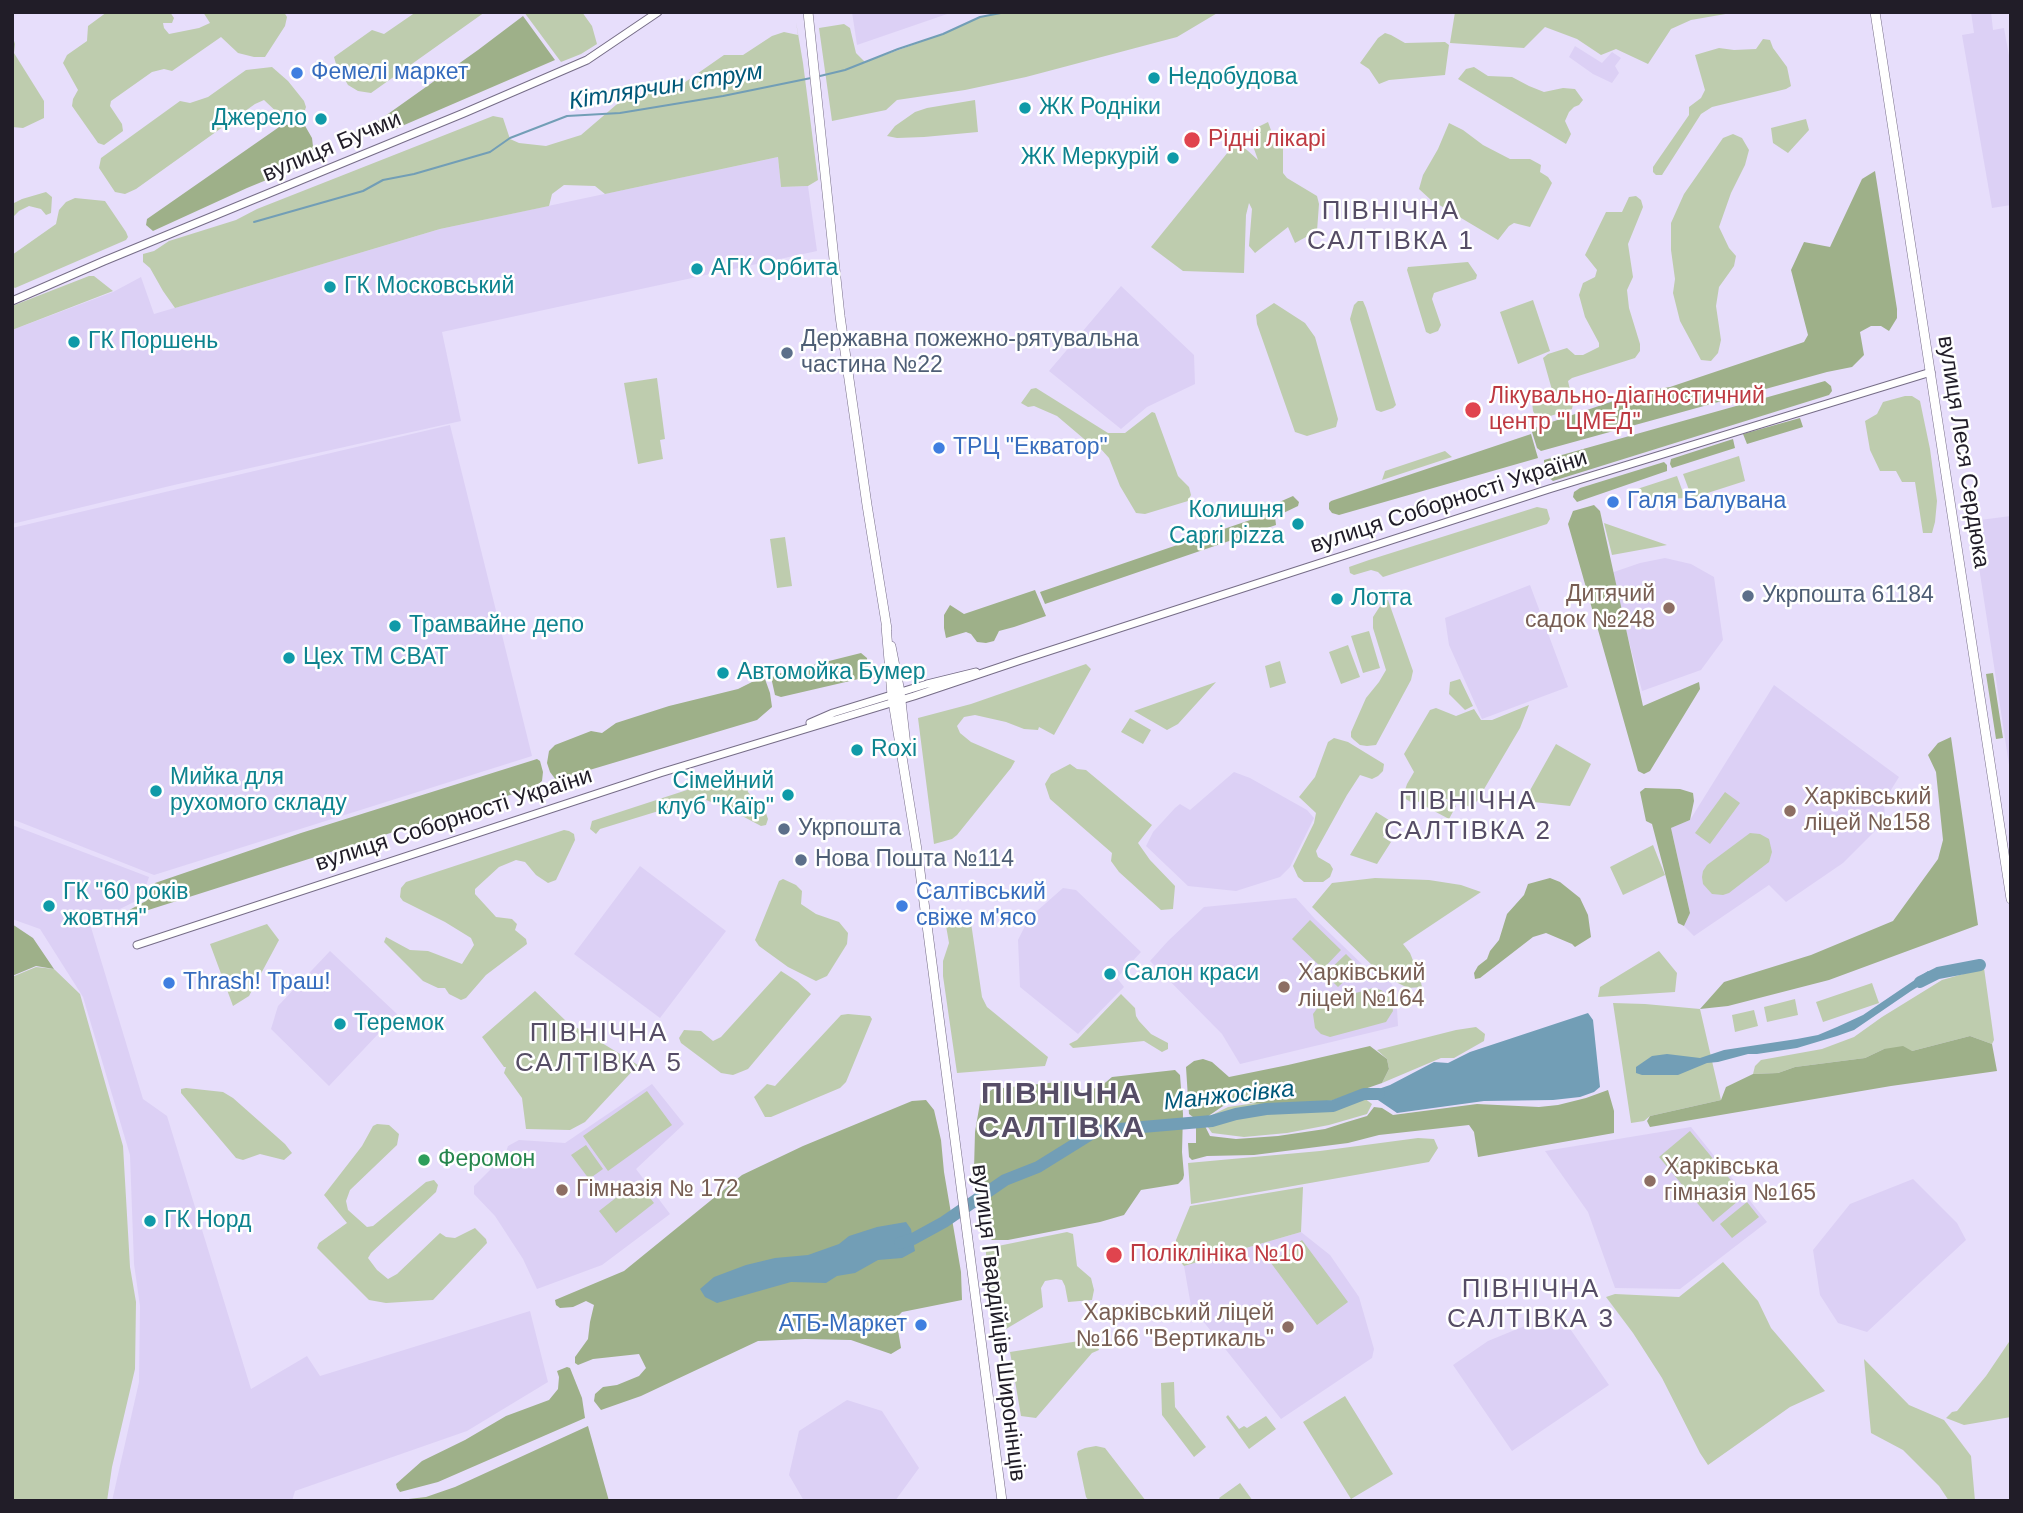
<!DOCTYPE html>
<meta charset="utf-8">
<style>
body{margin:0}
#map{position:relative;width:2023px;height:1513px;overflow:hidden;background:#e7defb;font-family:Arial,sans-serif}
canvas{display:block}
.frame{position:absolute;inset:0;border:14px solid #211d28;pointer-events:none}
</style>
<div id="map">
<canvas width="2023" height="1513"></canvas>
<div class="frame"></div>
</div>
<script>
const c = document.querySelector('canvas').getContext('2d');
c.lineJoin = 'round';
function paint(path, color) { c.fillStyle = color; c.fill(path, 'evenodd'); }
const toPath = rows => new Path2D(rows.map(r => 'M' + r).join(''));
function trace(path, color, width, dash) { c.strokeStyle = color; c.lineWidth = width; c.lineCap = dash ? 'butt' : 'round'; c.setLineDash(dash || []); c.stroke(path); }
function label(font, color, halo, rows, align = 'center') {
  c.font = font + ' Arial,sans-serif'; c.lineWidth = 5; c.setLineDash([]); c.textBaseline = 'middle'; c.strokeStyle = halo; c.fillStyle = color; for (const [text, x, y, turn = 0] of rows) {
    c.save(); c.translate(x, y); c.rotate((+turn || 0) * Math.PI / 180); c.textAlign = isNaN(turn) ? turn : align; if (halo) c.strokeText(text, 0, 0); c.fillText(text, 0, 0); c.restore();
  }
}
paint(toPath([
 [852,12,953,12,857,45],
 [1971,12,1991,12,1993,30,2004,28,2011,67,2011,205,1992,208,1962,35,1974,33],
 [1575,46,1602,63,1612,52,1621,58,1615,66,1619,73,1612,83,1593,74,1569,57],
 [778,157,781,187,808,186,817,251,442,332,461,421,174,485,12,524,12,330,113,292,141,277,154,314,440,229],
 [1121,286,1194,355,1195,384,1147,407,1121,429,1049,371],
 [450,425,532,756,154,875,12,819,12,528],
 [2011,516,2011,778,1972,521],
 [1665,558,1691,564,1714,577,1723,640,1701,670,1642,691,1611,573,1640,563],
 [1530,585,1568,687,1482,719,1449,645,1445,618],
 [1774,685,1899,777,1884,801,1885,821,1843,863,1786,902,1769,885,1694,936,1684,926,1690,913,1671,828,1690,820],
 [1234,772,1250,778,1307,810,1314,818,1290,867,1280,877,1236,891,1188,886,1146,846,1153,832,1175,808,1180,804,1190,810],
 [12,825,149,877,142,898,90,924,143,1099,167,1116,251,1389,307,1356,320,1376,530,1311,548,1382,467,1431,295,1491,292,1501,112,1501,139,1382,140,1306,134,1264,130,1155,83,997,40,929,12,919],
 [640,866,726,931,660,1018,574,954],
 [1063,888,1076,890,1141,952,1117,978,1124,987,1078,1034,1020,987,1018,940,1029,918],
 [1296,898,1315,919,1363,965,1390,981,1396,992,1398,1026,1240,1064,1222,1034,1150,961,1168,941,1204,907],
 [330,951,397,1014,329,1086,271,1029,278,1006],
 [652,1084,684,1124,636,1169,670,1214,602,1265,537,1289,523,1259,495,1216,474,1194,474,1186,505,1155,508,1146,519,1140,565,1143],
 [1691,1127,1767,1222,1680,1289,1615,1288,1588,1212,1545,1151],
 [1913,1179,1957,1223,1966,1240,1867,1332,1838,1323,1820,1295,1813,1250,1850,1204],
 [1301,1232,1330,1255,1359,1297,1374,1349,1372,1358,1281,1419,1191,1306,1184,1266],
 [1564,1320,1609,1385,1512,1451,1453,1365,1488,1341,1527,1325],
 [847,1400,882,1411,919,1468,895,1501,804,1501,789,1475,799,1431]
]), '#dcd0f5');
paint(toPath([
 [107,12,170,12,174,18,172,23,163,23,164,28,169,34,199,28,210,23,203,12,284,12,287,17,285,26,265,57,254,57,238,53,221,37,172,71,164,69,152,72,111,101,110,106,122,124,123,131,104,145,98,143,72,106,73,99,78,90,63,63,67,55,87,41,88,26],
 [416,12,485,12,371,93,358,91,348,85,336,64,334,57,372,30,384,34],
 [524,12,582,12,592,26,597,44,581,54,561,62],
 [1008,12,1219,12,1177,37,1026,77,965,90,897,100,886,110,832,121,819,28,844,24,850,28,856,53,865,62,943,34,981,17],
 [1455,12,1737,12,1691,20,1671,29,1648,64,1616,49,1601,55,1577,39,1545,27,1524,48,1450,43],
 [796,22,803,63,818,180,808,186,781,187,778,157,605,194,595,186,564,185,552,194,549,206,440,229,175,308,163,291,150,268,143,262,143,254,154,251,169,241,236,220,257,209,493,116,503,118,510,139,519,143,546,146,581,135,616,105,631,97,681,85,724,55,743,55,772,36,784,32,798,35],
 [1385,33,1391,35,1405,43,1445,42,1449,45,1445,75,1389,80,1379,84,1369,69,1360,63,1378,38],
 [12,34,15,44,14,53,44,101,44,118,23,128,12,127],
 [1763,39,1770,40,1773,48,1787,67,1791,86,1786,89,1712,107,1701,114,1662,175,1656,175,1653,172,1653,167,1689,115,1689,107,1701,98,1705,90,1695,55,1719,48,1734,50,1756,49],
 [272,67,288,81,304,101,306,107,304,113,282,117,264,100,255,104,136,189,125,194,115,192,99,168,101,158,180,101,190,103,208,97,246,70],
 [1474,67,1488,76,1512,77,1529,86,1544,92,1563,88,1575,89,1583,100,1579,105,1574,107,1569,112,1565,121,1571,134,1566,144,1458,79,1466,69],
 [975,100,978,132,924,137,897,138,887,136,895,126,915,112,927,108],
 [1806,119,1809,130,1788,153,1773,143,1771,128],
 [1268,122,1272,133,1283,148,1283,173,1287,178,1317,196,1319,204,1317,231,1295,243,1288,227,1255,253,1249,246,1252,209,1249,203,1246,215,1244,273,1183,271,1151,247,1237,141,1258,160,1248,132],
 [1449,123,1463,130,1483,145,1510,159,1530,159,1541,165,1540,172,1548,177,1552,183,1530,227,1514,223,1509,226,1498,240,1431,200,1419,189,1423,175,1438,149],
 [1733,134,1742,138,1749,150,1745,165,1731,193,1719,227,1729,248,1736,256,1734,266,1719,287,1716,306,1721,340,1718,353,1711,361,1701,360,1680,321,1673,293,1675,279,1671,250,1671,223,1684,194,1723,138],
 [46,192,52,197,51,213,46,215,41,209,29,206,19,211,12,218,12,204,22,199],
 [1636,196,1641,200,1643,207,1628,244,1633,277,1627,290,1629,308,1640,344,1640,351,1635,358,1572,378,1568,381,1573,404,1572,409,1538,420,1533,411,1532,402,1534,400,1539,401,1554,397,1543,358,1548,354,1567,348,1575,355,1583,355,1599,347,1599,343,1585,317,1579,295,1583,283,1595,277,1597,270,1585,255,1606,212,1622,212,1629,197],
 [75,198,105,201,126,232,128,237,126,240,15,288,12,286,12,255,56,224,59,210,66,202],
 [1468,262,1477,275,1476,279,1434,293,1432,299,1441,325,1438,331,1430,334,1426,332,1407,270,1408,267],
 [89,276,94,276,113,291,12,330,12,306],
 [1533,300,1550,351,1518,364,1500,312],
 [1358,301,1363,301,1366,308,1396,405,1393,408,1381,412,1376,410,1350,319,1354,305],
 [1274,303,1305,323,1315,337,1338,419,1336,427,1307,436,1295,432,1257,324,1256,315],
 [657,378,665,439,660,440,663,459,638,464,624,383],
 [1036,388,1108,433,1125,433,1152,412,1155,413,1178,476,1189,487,1191,495,1188,501,1145,514,1136,513,1120,486,1109,458,1100,448,1090,444,1057,416,1034,406,1028,407,1021,403,1031,389],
 [1905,396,1912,396,1920,401,1930,449,1937,501,1935,522,1932,533,1923,533,1915,482,1902,482,1896,471,1880,471,1870,450,1865,421,1877,414,1883,402],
 [1445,451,1452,457,1382,480,1385,471],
 [1739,456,1745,481,1692,498,1683,474],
 [1677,476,1685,498,1650,500,1631,491],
 [1537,507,1547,509,1550,519,1547,524,1383,577,1378,572,1371,570,1354,575,1350,573,1349,567,1369,560],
 [1604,523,1667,545,1612,555],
 [785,537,792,586,777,588,770,539],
 [1384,600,1388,600,1413,671,1411,680,1376,745,1367,746,1360,745,1354,740,1351,737,1351,732,1366,698,1379,682,1386,670,1373,628,1373,617],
 [1369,631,1380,668,1363,673,1351,636],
 [1348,645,1360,677,1341,684,1329,652],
 [1280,661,1286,683,1270,688,1265,666],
 [1086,664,1091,669,1054,735,1039,727,1038,730,1024,729,1006,722,975,715,964,717,957,726,960,733,971,742,1015,761,1011,768,957,835,952,839,934,844,918,718,971,704],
 [1460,679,1473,706,1465,710,1449,694,1450,682],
 [1216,682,1178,724,1167,730,1134,711],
 [1529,705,1520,728,1477,801,1471,807,1452,802,1429,790,1420,801,1414,804,1404,798,1403,796,1407,784,1414,772,1404,754,1430,710,1436,708,1456,716,1474,709,1481,720,1492,720],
 [1130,718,1151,730,1143,744,1121,732],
 [1334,738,1348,742,1384,764,1383,771,1378,776,1372,779,1360,775,1347,795,1316,851,1318,857,1330,864,1333,869,1330,877,1323,882,1304,882,1298,877,1293,866,1314,823,1316,813,1299,797,1315,777,1328,742],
 [1556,744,1591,764,1570,806,1524,801],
 [1070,764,1077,769,1086,770,1152,825,1138,843,1150,860,1175,886,1173,909,1161,910,1119,872,1111,861,1112,853,1050,799,1045,784,1051,774],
 [736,774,741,774,745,779,748,792,766,813,768,819,766,825,761,826,729,809,701,798,600,829,596,834,590,829,592,821],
 [1428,791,1456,806,1449,819,1421,804],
 [1725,792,1740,803,1710,844,1695,833],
 [1376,812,1392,822,1383,837,1391,842,1377,864,1350,855],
 [564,830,569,831,574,834,575,840,556,880,548,883,536,875,525,862,516,860,499,867,475,889,475,894,496,917,512,919,517,924,515,930,526,939,527,944,486,975,466,998,461,1000,449,994,445,988,438,988,423,981,384,942,386,937,410,950,428,951,462,964,474,945,471,938,445,922,403,901,400,897,401,888,406,882],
 [1750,833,1760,834,1769,839,1772,852,1769,862,1729,893,1723,895,1712,894,1703,884,1702,877,1703,871,1707,865],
 [1653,845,1665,875,1623,895,1610,867],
 [1375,878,1429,880,1461,885,1481,892,1403,944,1410,953,1420,978,1422,987,1408,988,1394,981,1376,969,1312,907,1332,883],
 [783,879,796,885,802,891,801,904,816,914,839,922,848,933,847,944,827,976,816,981,788,967,759,946,755,940,779,881],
 [964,914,970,916,982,997,987,1007,1048,1057,1045,1066,957,1073,943,976,943,961,949,943,945,920],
 [1310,920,1341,950,1323,969,1292,939],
 [267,924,279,940,249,996,233,1006,210,944],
 [1659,951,1677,973,1675,992,1598,997,1600,987],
 [1346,954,1359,967,1338,987,1325,974],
 [36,967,54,969,80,994,123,1146,130,1267,136,1302,135,1369,112,1467,107,1501,12,1501,12,977],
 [1984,968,1994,1040,1992,1044,1970,1036,1912,1051,1884,1049,1865,1058,1795,1067,1778,1073,1753,1074,1755,1066,1761,1060,1822,1049,1854,1037,1882,1017,1942,980],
 [781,971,798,982,811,994,748,1069,733,1075,721,1073,681,1043,679,1038,684,1030,701,1031,713,1041,721,1037],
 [1872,983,1879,1003,1823,1022,1816,1002],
 [1373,988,1381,990,1391,998,1393,1011,1386,1022,1330,1037,1321,1034,1315,1028,1313,1014,1321,1003],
 [535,991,566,1021,638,1065,585,1122,570,1130,526,1129,522,1098,504,1073,506,1067,504,1067,482,1037],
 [1121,994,1135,1008,1136,1016,1139,1021,1151,1034,1168,1043,1168,1049,1162,1052,1144,1041,1073,1048,1069,1044,1077,1040],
 [1795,999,1798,1015,1767,1022,1764,1007],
 [1613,1003,1645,1004,1700,1009,1721,1100,1650,1116,1644,1121,1631,1123],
 [1754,1010,1758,1026,1735,1032,1732,1015],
 [848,1014,870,1016,872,1019,846,1082,840,1088,771,1117,765,1117,754,1097,767,1084,775,1086,841,1015],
 [1476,1027,1485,1034,1484,1041,1454,1058,1441,1058,1382,1083,1389,1069,1387,1059,1377,1050,1456,1030],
 [186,1088,223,1092,233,1098,285,1144,292,1153,284,1160,260,1154,243,1160,236,1158,181,1093,181,1089],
 [1352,1089,1372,1104,1367,1114,1329,1125,1287,1133,1244,1137,1212,1133,1207,1126,1212,1115,1228,1107],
 [647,1091,672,1125,608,1171,583,1136],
 [377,1124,389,1125,399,1134,397,1145,350,1190,346,1201,348,1210,367,1227,373,1226,426,1182,434,1180,438,1185,436,1192,371,1253,368,1258,377,1270,388,1279,397,1274,440,1233,446,1237,455,1238,475,1228,486,1239,487,1243,433,1300,386,1303,369,1300,317,1248,319,1243,347,1223,324,1195,362,1146,373,1126],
 [1690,1131,1744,1196,1713,1222,1659,1157],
 [1418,1138,1434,1139,1438,1148,1429,1162,1191,1204,1188,1163,1320,1151],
 [586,1145,603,1169,589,1179,571,1155],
 [1303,1187,1301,1232,1184,1266,1176,1257,1176,1240,1190,1206],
 [643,1189,654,1203,616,1233,599,1211,617,1197],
 [1747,1202,1759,1217,1732,1238,1720,1224],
 [1067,1232,1073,1234,1077,1266,1091,1278,1094,1290,1092,1300,1068,1302,1065,1286,1062,1280,1056,1279,1045,1281,1041,1288,1043,1307,1006,1329,995,1305,986,1260,986,1250,993,1247],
 [1302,1240,1348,1302,1317,1325,1271,1263],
 [1723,1262,1758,1301,1771,1328,1825,1391,1790,1407,1708,1465,1700,1453,1662,1378,1633,1333,1606,1297,1615,1294,1679,1297],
 [2011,1339,2011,1417,1964,1425,1946,1418,1952,1412,1957,1411,1986,1376],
 [1079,1341,1095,1341,1099,1350,1092,1353,1036,1418,1021,1416,1010,1352],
 [1864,1359,1909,1405,1944,1420,1971,1456,1975,1501,1949,1501,1939,1486,1903,1450,1871,1433],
 [1174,1382,1175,1407,1206,1447,1194,1457,1162,1415,1161,1383],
 [1345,1396,1393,1474,1351,1499,1303,1422],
 [1228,1415,1239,1429,1244,1426,1247,1428,1266,1416,1276,1429,1249,1449,1226,1417],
 [1096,1446,1105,1448,1146,1501,1089,1501,1086,1497,1077,1454,1078,1451,1085,1448],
 [1240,1483,1253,1501,1221,1501,1219,1498]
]), '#beccae');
paint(toPath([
 [523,16,555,60,381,135,374,132,371,126,478,50],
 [304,124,312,138,314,155,303,165,247,188,153,231,146,225,147,219,282,125],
 [1875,171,1897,309,1897,318,1889,331,1881,326,1871,326,1860,332,1864,355,1852,367,1827,372,1541,451,1537,448,1532,432,1534,428,1640,392,1670,387,1804,342,1808,335,1791,270,1804,242,1830,247,1862,179],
 [1825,381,1831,386,1832,391,1829,395,1553,481,1548,477,1544,467,1544,460],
 [1800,418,1803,427,1747,444,1743,434],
 [1531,434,1538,458,1339,515,1332,513,1329,509,1329,503,1331,501],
 [1733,439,1735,448,1672,468,1670,464,1671,459],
 [1664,462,1667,465,1667,471,1577,502,1573,497,1574,492,1580,488],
 [1293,496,1299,502,1298,506,1275,517,1276,525,1045,604,1040,592,1259,517,1268,507],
 [1594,505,1600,511,1643,706,1699,682,1700,689,1650,771,1644,774,1638,771,1568,524,1573,511],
 [1035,590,1046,616,1014,627,999,631,994,641,986,643,977,642,971,634,966,632,946,638,944,628,944,615,950,605,964,614],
 [861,653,867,658,868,670,863,678,781,697,775,695,771,677,781,673],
 [1993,673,2003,738,1996,739,1986,674],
 [765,679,770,693,772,707,757,720,556,780,550,772,547,763,549,751,555,745,591,731,602,733,616,723,669,706,738,689,752,682],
 [1951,737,1978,925,1829,980,1728,1006,1700,1009,1724,982,1811,955,1893,921,1938,859,1943,840,1936,772,1928,755,1938,743],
 [537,759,540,761,543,772,542,781,535,787,120,919,118,916,146,901,147,895,155,883,301,833],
 [1645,788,1680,789,1693,793,1694,801,1690,820,1671,828,1690,913,1684,926,1678,923,1652,824,1646,821,1640,792],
 [1550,878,1560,882,1580,898,1588,915,1591,937,1575,947,1572,944,1546,933,1533,937,1480,978,1475,979,1474,973,1478,966,1487,959,1490,951,1499,940,1507,914,1524,895,1528,884],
 [12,924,33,938,54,969,36,966,12,976],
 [1970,1036,1992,1044,1997,1071,1891,1086,1650,1127,1647,1121,1650,1116,1721,1100,1726,1087,1753,1074,1778,1073,1795,1067,1865,1058,1884,1049,1903,1046,1912,1051],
 [1370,1046,1387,1059,1389,1069,1382,1083,1333,1100,1281,1108,1265,1104,1238,1102,1226,1104,1204,1119,1197,1120,1189,1114,1186,1067,1194,1061,1203,1059,1212,1062,1229,1077,1288,1065],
 [1175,1070,1180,1075,1183,1114,1182,1152,1184,1175,1183,1179,1178,1184,1141,1190,1124,1215,1100,1222,1008,1240,992,1240,984,1232,974,1169,975,1132,981,1097,993,1089,1067,1081,1083,1091,1100,1087,1112,1077],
 [1608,1090,1614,1111,1614,1133,1478,1157,1474,1132,1469,1125,1379,1135,1348,1143,1254,1155,1207,1156,1192,1160,1189,1157,1188,1143,1196,1143,1196,1126,1199,1125,1205,1126,1210,1136,1236,1139,1278,1136,1325,1129,1347,1122,1367,1116,1374,1107,1382,1108,1393,1115,1477,1104,1539,1107,1558,1105,1586,1098],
 [926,1100,934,1110,941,1140,944,1172,961,1272,962,1300,902,1312,896,1318,901,1348,891,1354,851,1340,805,1339,758,1341,641,1396,601,1410,594,1401,595,1394,603,1387,617,1385,639,1376,646,1368,639,1354,593,1359,578,1365,575,1363,575,1357,588,1339,590,1322,594,1305,586,1301,573,1307,560,1308,556,1305,555,1300,624,1271,742,1175,803,1146,912,1101],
 [567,1367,570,1368,582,1398,585,1418,438,1482,400,1492,397,1488,396,1484,422,1461,465,1440,506,1416,549,1400,558,1389,559,1377,557,1371],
 [588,1426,609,1501,391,1501,426,1497,455,1487]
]), '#9eb089');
paint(toPath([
 [1928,971,1936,976,1911,991,1854,1030,1837,1036,1797,1048,1757,1054,1748,1054,1718,1062,1707,1063,1678,1075,1642,1075,1636,1073,1636,1067,1652,1056,1667,1054,1700,1058,1724,1050,1797,1039,1818,1035,1837,1027,1863,1015],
 [1588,1013,1593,1020,1600,1087,1594,1092,1580,1097,1553,1100,1484,1101,1397,1113,1375,1098,1364,1094,1390,1085,1434,1062,1448,1063,1470,1052],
 [906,1222,911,1229,915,1251,902,1258,878,1260,855,1273,837,1276,826,1283,791,1282,717,1303,705,1297,700,1289,714,1277,746,1265,775,1258,808,1255,839,1244,849,1236,877,1227]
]), '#729eb6');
trace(toPath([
 [820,76,845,70,898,49,943,34,980,17,1006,12],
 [254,222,363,191,383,180,414,174,490,152,510,138,567,116,620,113,723,96,811,78]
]), '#729eb6', 2);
trace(toPath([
 [1920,982,1938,973,1980,965],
 [900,1243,913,1239,944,1222,1005,1180,1038,1167,1096,1131,1212,1121,1236,1114,1266,1109,1333,1106,1364,1094,1379,1094]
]), '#729eb6', 12);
const minor = toPath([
 [12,301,104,261,464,113,587,60,658,12],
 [810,723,833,713,927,684,976,672],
 [137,945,660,773,914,696,1021,660,1549,489,1931,372]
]);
const major = toPath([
 [808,12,840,316,867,505,887,629],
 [1875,12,2011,899],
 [886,626,892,695,918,856,1002,1501],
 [891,646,900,692,906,746]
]);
trace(minor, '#766d87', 9);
trace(major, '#766d87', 10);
trace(minor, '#fff', 7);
trace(major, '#fff', 9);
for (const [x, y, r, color] of [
 [297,73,7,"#3f7fe0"],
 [1154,78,7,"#0f9aa8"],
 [1025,108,7,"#0f9aa8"],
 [321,119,7,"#0f9aa8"],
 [1192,140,9,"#e0444e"],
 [1173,158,7,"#0f9aa8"],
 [697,269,7,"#0f9aa8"],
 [330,287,7,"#0f9aa8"],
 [74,342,7,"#0f9aa8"],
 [787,353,7,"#5c6f8a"],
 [1473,410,9,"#e0444e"],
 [939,448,7,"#3f7fe0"],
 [1613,502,7,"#3f7fe0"],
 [1298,524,7,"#0f9aa8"],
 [1748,596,7,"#5c6f8a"],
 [1337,599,7,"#0f9aa8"],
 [1669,608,7,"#8d6e63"],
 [395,626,7,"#0f9aa8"],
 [289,658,7,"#0f9aa8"],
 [723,673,7,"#0f9aa8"],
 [857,750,7,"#0f9aa8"],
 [156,791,7,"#0f9aa8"],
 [788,795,7,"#0f9aa8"],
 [1790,811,7,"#8d6e63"],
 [784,829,7,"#5c6f8a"],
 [801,860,7,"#5c6f8a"],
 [49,906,7,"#0f9aa8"],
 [902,906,7,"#3f7fe0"],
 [1110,974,7,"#0f9aa8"],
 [169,983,7,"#3f7fe0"],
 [1284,987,7,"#8d6e63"],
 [340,1024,7,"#0f9aa8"],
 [424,1160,7,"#2e9e5b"],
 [1650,1181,7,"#8d6e63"],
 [562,1190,7,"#8d6e63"],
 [150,1221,7,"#0f9aa8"],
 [1114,1255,9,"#e0444e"],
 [921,1325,7,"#3f7fe0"],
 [1288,1327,7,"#8d6e63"]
]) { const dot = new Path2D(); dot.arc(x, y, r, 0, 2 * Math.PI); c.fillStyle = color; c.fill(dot); trace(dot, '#fff', 2.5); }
label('23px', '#366cbe', '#fff', [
 ["Фемелі маркет",311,73],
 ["ТРЦ \"Екватор\"",953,448],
 ["Галя Балувана",1627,502],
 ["Салтівський",916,893],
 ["свіже м'ясо",916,919],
 ["Thrash! Траш!",183,983],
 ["АТБ-Маркет",907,1325,"right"]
], 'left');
label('23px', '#0d838f', '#fff', [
 ["Недобудова",1168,78],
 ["ЖК Родніки",1039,108],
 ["Джерело",307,119,"right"],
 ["ЖК Меркурій",1159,158,"right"],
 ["АГК Орбита",711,269],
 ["ГК Московський",344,287],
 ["ГК Поршень",88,342],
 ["Колишня",1284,511,"right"],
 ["Capri pizza",1284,537,"right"],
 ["Лотта",1351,599],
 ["Трамвайне депо",409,626],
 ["Цех ТМ СВАТ",303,658],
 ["Автомойка Бумер",737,673],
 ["Roxi",871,750],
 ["Мийка для",170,778],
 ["рухомого складу",170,804],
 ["Сімейний",774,782,"right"],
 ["клуб \"Каїр\"",774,808,"right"],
 ["ГК \"60 років",63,893],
 ["жовтня\"",63,919],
 ["Салон краси",1124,974],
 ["Теремок",354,1024],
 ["ГК Норд",164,1221]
], 'left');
label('23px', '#be3a42', '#fff', [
 ["Рідні лікарі",1208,140],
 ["Лікувально-діагностичний",1489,397],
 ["центр \"ЦМЕД\"",1489,423],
 ["Поліклініка №10",1130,1255]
], 'left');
label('23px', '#211d28', '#fff', [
 ["вулиця Бучми",332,147,-23],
 ["вулиця Леся Сердюка",1963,452,81],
 ["вулиця Соборності України",1449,502,-18],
 ["вулиця Соборності України",454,820,-18],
 ["вулиця Гвардійців-Широнінців",998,1323,83]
]);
label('23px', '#4e5e75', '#fff', [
 ["Державна пожежно-рятувальна",801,340],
 ["частина №22",801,366],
 ["Укрпошта 61184",1762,596],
 ["Укрпошта",798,829],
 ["Нова Пошта №114",815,860]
], 'left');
label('23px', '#785e54', '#fff', [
 ["Дитячий",1655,595,"right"],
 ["садок №248",1655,621,"right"],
 ["Харківський",1804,798],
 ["ліцей №158",1804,824],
 ["Харківський",1298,974],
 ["ліцей №164",1298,1000],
 ["Харківська",1664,1168],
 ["гімназія №165",1664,1194],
 ["Гімназія № 172",576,1190],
 ["Харківський ліцей",1274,1314,"right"],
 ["№166 \"Вертикаль\"",1274,1340,"right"]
], 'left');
label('23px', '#27864d', '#fff', [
 ["Феромон",438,1160]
], 'left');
label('italic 24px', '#005879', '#fff', [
 ["Кітлярчин струм",666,87,-9],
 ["Манжосівка",1229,1096,-6]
]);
c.letterSpacing = '2px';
label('26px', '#564d66', '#fff', [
 ["ПІВНІЧНА",1391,212],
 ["САЛТІВКА 1",1391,242],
 ["ПІВНІЧНА",1468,802],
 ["САЛТІВКА 2",1468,832],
 ["ПІВНІЧНА",599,1034],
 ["САЛТІВКА 5",599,1064],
 ["ПІВНІЧНА",1531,1290],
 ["САЛТІВКА 3",1531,1320]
]);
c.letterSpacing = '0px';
c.letterSpacing = '2px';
label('bold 30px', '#564d66', '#fff', [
 ["ПІВНІЧНА",1062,1095],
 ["САЛТІВКА",1062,1129]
]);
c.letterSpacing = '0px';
</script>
